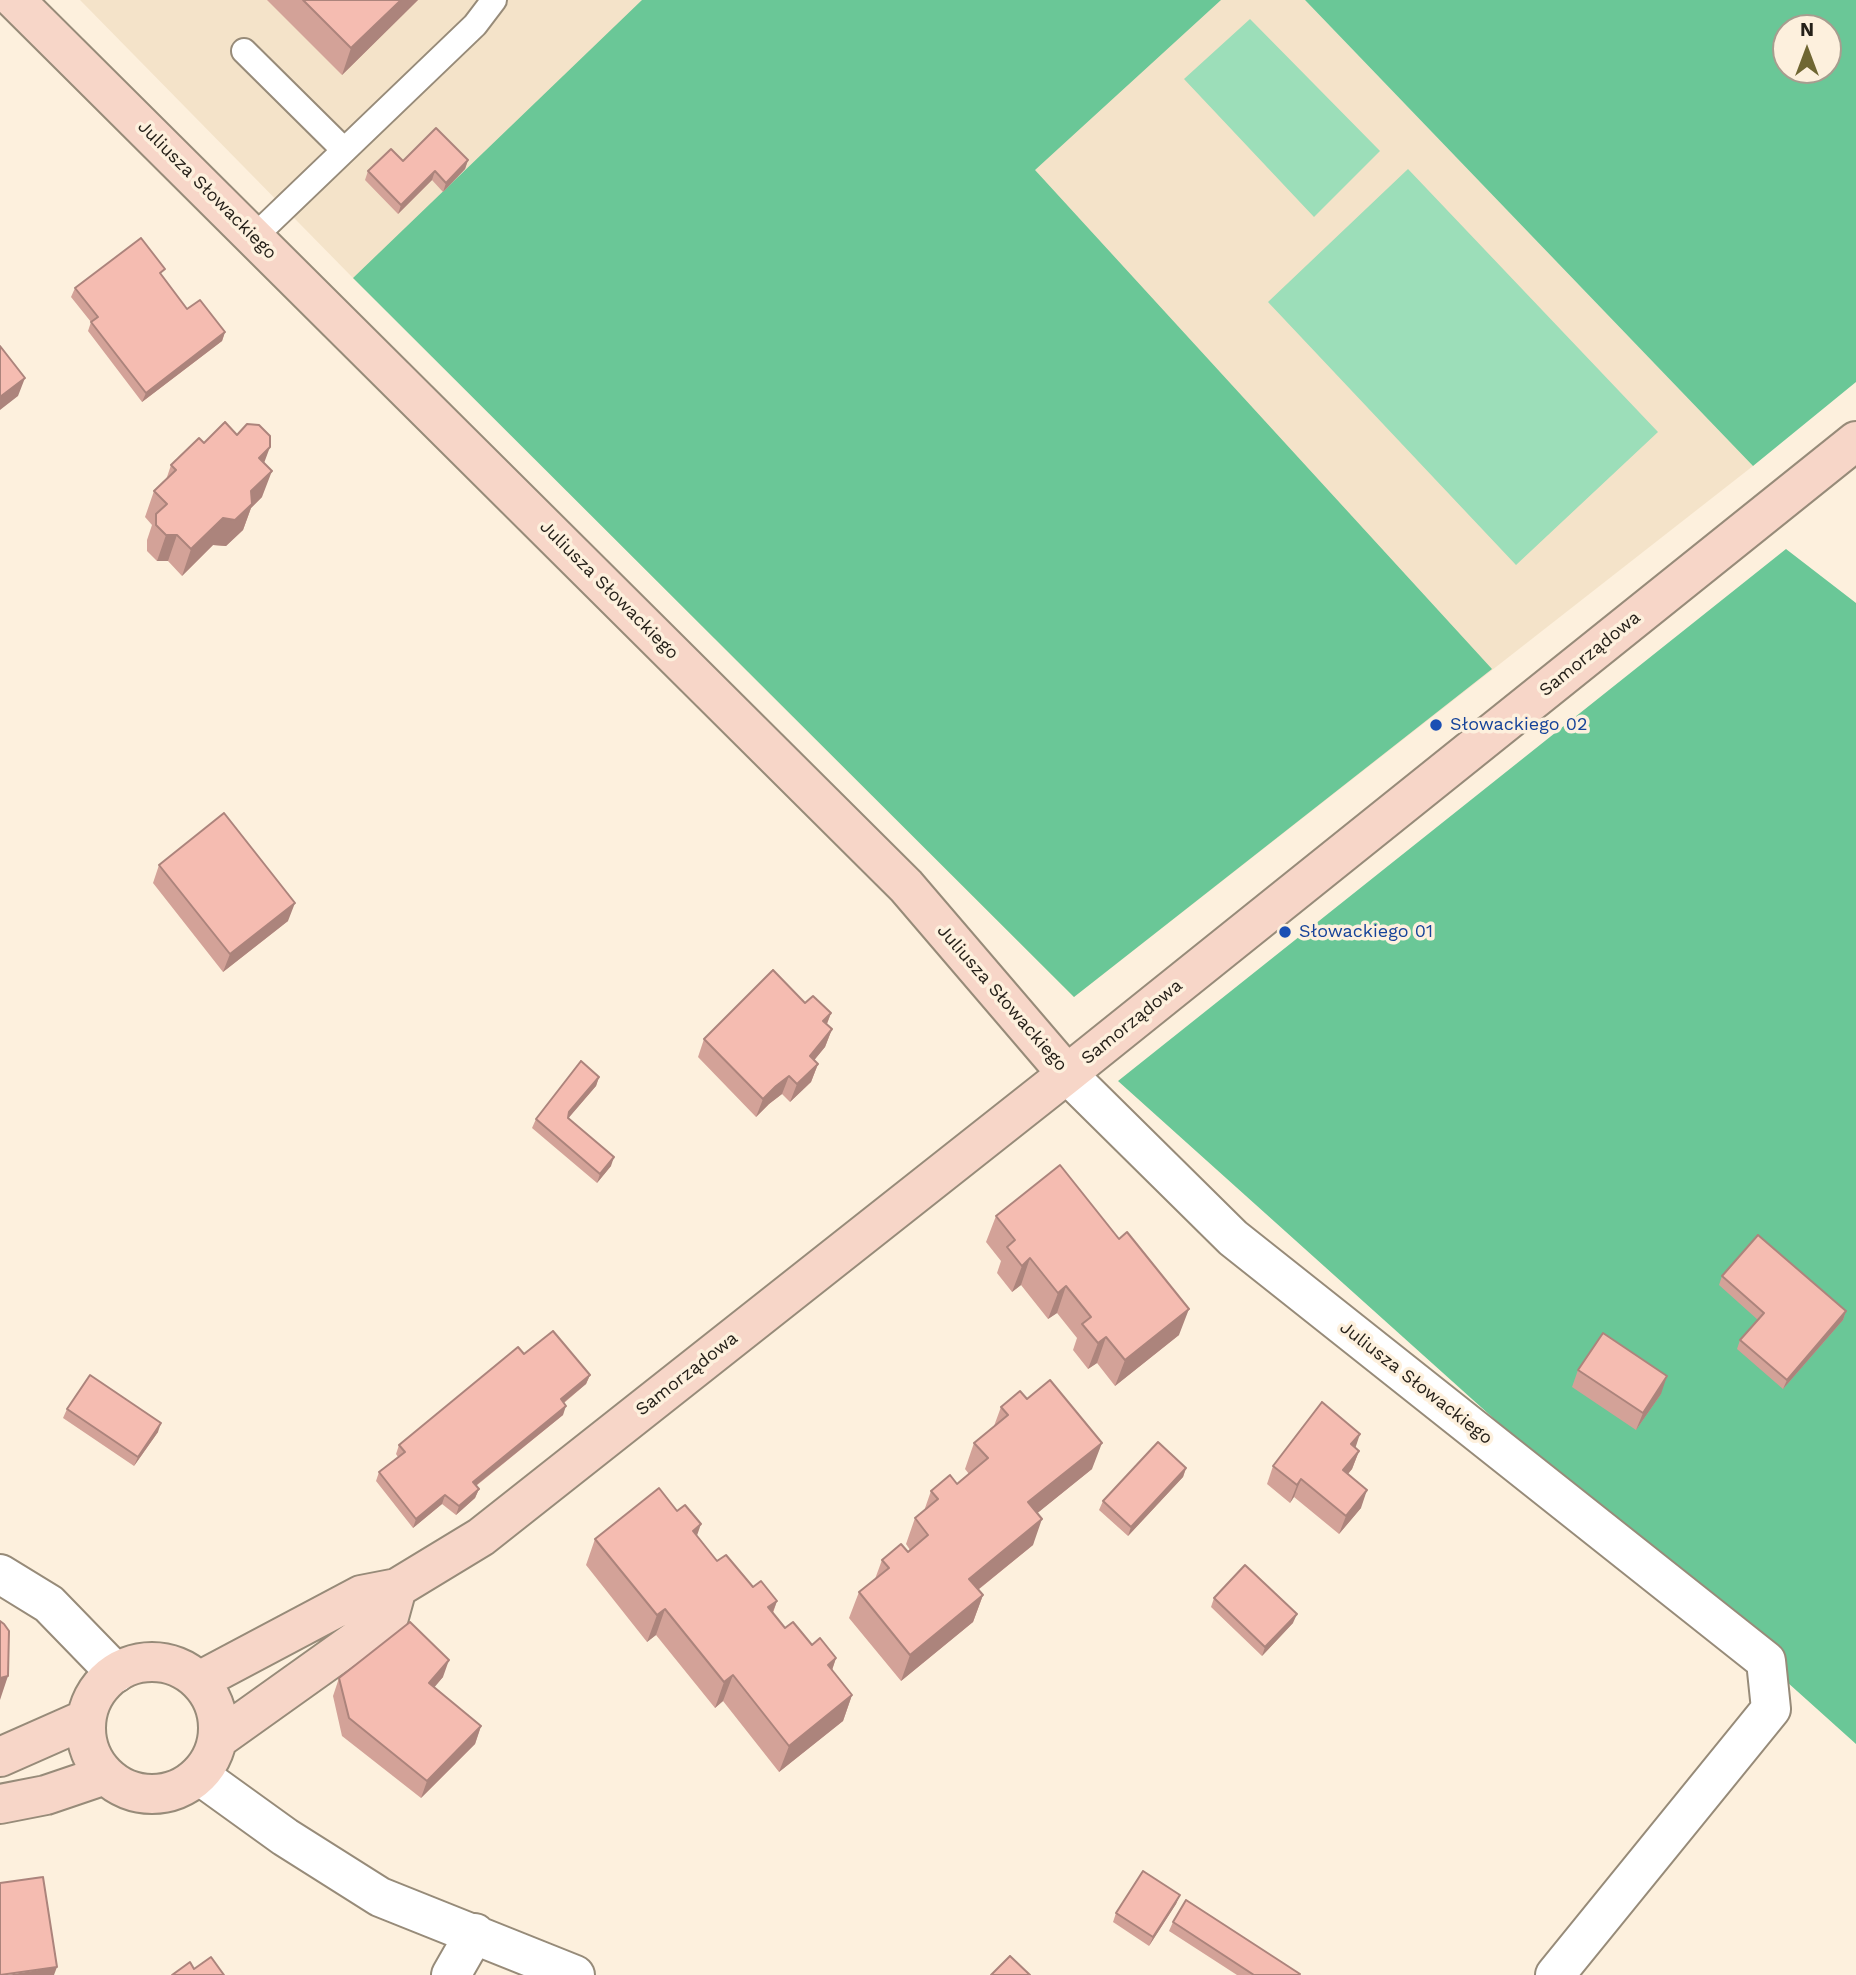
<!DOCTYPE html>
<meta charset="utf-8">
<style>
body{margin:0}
#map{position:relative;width:1856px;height:1975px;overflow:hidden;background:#fdf0dd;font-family:"Work Sans",sans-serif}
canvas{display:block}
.north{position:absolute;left:1772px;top:14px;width:70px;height:70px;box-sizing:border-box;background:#fdf0dd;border:2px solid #a79d8f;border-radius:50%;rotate:0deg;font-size:19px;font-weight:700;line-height:28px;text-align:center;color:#252019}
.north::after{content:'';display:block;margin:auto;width:24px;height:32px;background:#6f6632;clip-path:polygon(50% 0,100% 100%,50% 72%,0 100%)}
</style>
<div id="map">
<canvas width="1856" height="1975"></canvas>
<div class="north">N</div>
</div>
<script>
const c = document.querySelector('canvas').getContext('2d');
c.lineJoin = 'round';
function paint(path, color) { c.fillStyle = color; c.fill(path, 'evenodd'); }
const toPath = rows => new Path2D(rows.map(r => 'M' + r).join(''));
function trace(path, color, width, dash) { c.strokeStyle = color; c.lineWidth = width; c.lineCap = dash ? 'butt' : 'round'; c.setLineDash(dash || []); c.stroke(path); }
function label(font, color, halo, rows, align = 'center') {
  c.font = font + ' "Work Sans",sans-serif'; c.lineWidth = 7; c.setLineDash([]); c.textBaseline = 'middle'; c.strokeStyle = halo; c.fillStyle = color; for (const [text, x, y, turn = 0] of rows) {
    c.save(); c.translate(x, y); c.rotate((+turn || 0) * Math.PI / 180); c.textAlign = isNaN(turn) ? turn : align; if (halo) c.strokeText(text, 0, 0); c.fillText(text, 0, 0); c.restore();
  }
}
paint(toPath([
 [80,0,1305,0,1753,466,1074,997,353,278]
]), '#f4e3c9');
paint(toPath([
 [1250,19,1380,151,1314,217,1184,79],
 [1408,169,1658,432,1516,565,1268,302]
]), '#9cdeb9');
paint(toPath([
 [642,0,1221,0,1035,170,1492,669,1074,997,353,278],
 [1305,0,1856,0,1856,382,1753,466],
 [1828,28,1828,70,1786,70,1786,28],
 [1786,549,1856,603,1856,1744,1118,1081]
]), '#6ac797');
const lane = toPath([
 [244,51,344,150],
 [254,237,475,25,494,0]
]);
const street = toPath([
 [1067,1074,1233,1238,1766,1661,1771,1709,1555,1975],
 [0,1574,49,1604,116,1673],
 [199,1775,285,1837,380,1897,575,1975],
 [451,1975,475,1933]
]);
const secondary = toPath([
 [15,0,906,886,1067,1074],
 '86 1728a66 66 0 1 1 132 0a66 66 0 1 1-132 0Z',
 [199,1681,361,1595,397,1588,481,1537,1067,1074,1856,441],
 [218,1739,389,1617,397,1588],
 [0,1757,86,1719],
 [0,1804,46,1795,105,1775]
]);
trace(lane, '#978b79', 28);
trace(street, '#978b79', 42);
trace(secondary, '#978b79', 42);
trace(lane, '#fff', 24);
trace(street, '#fff', 38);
trace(secondary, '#f7d6c8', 38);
paint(toPath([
 [267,0,418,0,342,75],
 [468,160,465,169,443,192,432,180,398,214,365,180,368,171,403,161],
 [163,277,187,309,225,332,222,341,142,402,88,331,91,322,71,297,75,288],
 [204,443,264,463,262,497,251,508,243,530,226,546,213,545,182,576,168,561,157,561,147,551,147,540,152,525,145,517,154,491,166,480,171,465],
 [159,865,288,921,223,972,153,883],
 [805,1003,831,1013,827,1024,832,1029,825,1047,814,1060,818,1064,811,1082,790,1102,782,1094,769,1104,756,1117,698,1057,704,1039],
 [599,1077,596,1086,568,1118,611,1166,597,1183,532,1128,536,1119],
 [996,1216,1179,1335,1115,1386,1097,1363,1088,1369,1073,1350,1077,1338,1057,1313,1048,1319,1021,1285,1012,1292,997,1273,1001,1261,986,1242],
 [1722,1276,1846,1311,1843,1320,1783,1389,1737,1349,1740,1340,1758,1320,1719,1285],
 [524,1354,590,1375,586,1384,564,1403,563,1415,476,1486,479,1489,475,1498,456,1515,442,1504,413,1528,376,1481,379,1472,398,1457,396,1454,399,1445],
 [1578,1370,1661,1394,1636,1430,1572,1387],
 [1001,1407,1092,1469,1037,1513,1033,1545,978,1590,983,1595,973,1622,901,1681,849,1618,859,1592,875,1579,882,1560,908,1552,910,1550,906,1544,915,1518,924,1511,931,1491,957,1484,969,1474,965,1469,974,1443,994,1426],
 [67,1409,158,1432,134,1466,63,1418],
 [1355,1448,1359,1451,1352,1469,1348,1474,1361,1508,1339,1534,1294,1497,1290,1503,1267,1484,1273,1466],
 [1186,1468,1183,1477,1128,1536,1099,1510,1103,1501],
 [697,1536,717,1561,753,1587,777,1601,773,1613,785,1628,836,1658,832,1670,852,1695,843,1721,779,1772,723,1701,715,1708,656,1635,647,1642,586,1565,595,1539],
 [1214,1598,1293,1623,1262,1656,1211,1607],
 [443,1677,434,1687,481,1726,475,1744,421,1798,342,1736,333,1696,339,1678],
 [1180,1895,1176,1904,1149,1946,1113,1922,1116,1913],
 [1173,1922,1299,1975,1237,1975,1169,1931]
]), '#d3a298');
paint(toPath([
 [401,0,418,0,342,75,351,48],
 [468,160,465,169,443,192,446,183],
 [435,171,432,180,398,214,401,205],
 [225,332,222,341,142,402,146,393],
 [25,378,18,396,0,410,0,397],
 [270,447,260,474,259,458],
 [272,471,262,497,251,508,243,530,226,546,213,545,182,576,191,549],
 [166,535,177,535,168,561,157,561],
 [295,903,288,921,223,972,230,954],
 [831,1013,824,1031,823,1021],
 [832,1029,825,1047,803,1074,810,1056],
 [818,1064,811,1082,790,1102,797,1084],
 [789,1076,782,1094,769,1104,756,1117,763,1099,776,1086],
 [599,1077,596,1086,566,1121,569,1112],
 [614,1157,611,1166,597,1183,600,1174],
 [1030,1258,1021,1285,1012,1292,1022,1266],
 [1066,1286,1057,1313,1048,1319,1058,1293],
 [1189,1309,1179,1335,1115,1386,1125,1360],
 [1846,1311,1843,1320,1783,1389,1787,1380],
 [1106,1337,1097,1363,1088,1369,1098,1343],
 [590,1375,586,1384,557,1408,561,1399],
 [1667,1376,1661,1394,1636,1430,1643,1413],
 [566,1406,563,1415,469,1491,473,1482],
 [161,1423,158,1432,134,1466,138,1457],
 [1360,1434,1354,1452,1351,1444],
 [1102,1443,1092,1469,1019,1528,1028,1502],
 [1359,1451,1352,1469,1336,1488,1343,1470],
 [1186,1468,1183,1477,1128,1536,1131,1527],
 [1301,1479,1294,1497,1290,1503,1297,1485],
 [479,1489,475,1498,456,1515,459,1506],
 [1367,1490,1361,1508,1339,1534,1346,1516],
 [445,1495,442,1504,413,1528,416,1519],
 [1042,1519,1033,1545,959,1605,969,1579],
 [701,1524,692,1550,693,1531],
 [983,1595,973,1622,901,1681,910,1655],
 [777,1601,767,1627,768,1607],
 [665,1609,656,1635,647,1642,657,1615],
 [1297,1614,1293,1623,1262,1656,1265,1647],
 [836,1658,827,1685,828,1665],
 [449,1660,443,1677,423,1701,429,1683],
 [733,1675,723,1701,715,1708,724,1682],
 [8,1676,0,1700,0,1678],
 [852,1695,843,1721,779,1772,789,1746],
 [481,1726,475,1744,421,1798,427,1781],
 [1180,1895,1176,1904,1149,1946,1153,1937],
 [57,1967,54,1975,7,1975]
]), '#ac847c');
const building = toPath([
 [303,0,401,0,351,48,303,0],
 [436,128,468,160,446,183,435,171,401,205,368,171,391,149,403,161,436,128],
 [141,238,165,269,160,273,187,309,200,300,225,332,146,393,91,322,98,317,75,288,141,238],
 [0,346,25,378,0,397,0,346],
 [225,422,237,435,247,424,259,425,270,436,270,447,259,458,272,471,251,491,252,504,235,520,223,518,191,549,177,535,166,535,156,525,156,514,167,504,154,491,176,470,171,465,199,438,204,443,225,422],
 [224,813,295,903,230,954,159,865,224,813],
 [773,970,805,1003,813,996,831,1013,823,1021,832,1029,810,1056,818,1064,797,1084,789,1076,776,1086,763,1099,704,1039,773,970],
 [581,1061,599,1077,569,1112,568,1118,614,1157,600,1174,536,1119,581,1061],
 [1060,1165,1119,1239,1127,1232,1189,1309,1125,1360,1106,1337,1098,1343,1082,1324,1091,1317,1066,1286,1058,1293,1030,1258,1022,1266,1007,1247,1015,1240,996,1216,1060,1165],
 [1758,1235,1846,1311,1787,1380,1740,1340,1764,1313,1722,1276,1758,1235],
 [553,1331,590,1375,561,1399,566,1406,473,1482,479,1489,459,1506,445,1495,416,1519,379,1472,405,1452,399,1445,518,1347,524,1354,553,1331],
 [1603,1333,1667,1376,1643,1413,1578,1370,1603,1333],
 [90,1375,161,1423,138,1457,67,1409,90,1375],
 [1050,1380,1102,1443,1028,1502,1042,1519,969,1579,983,1595,910,1655,859,1592,889,1568,882,1560,901,1544,908,1552,928,1535,915,1518,938,1499,931,1491,950,1475,957,1484,988,1458,974,1443,1008,1415,1001,1407,1020,1391,1027,1399,1050,1380],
 [1322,1402,1360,1434,1351,1444,1359,1451,1343,1470,1367,1490,1346,1516,1301,1479,1297,1485,1273,1466,1322,1402],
 [1158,1442,1186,1468,1131,1527,1103,1501,1158,1442],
 [659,1488,677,1511,685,1505,701,1524,693,1531,717,1561,726,1555,753,1587,761,1581,777,1601,768,1607,785,1628,793,1622,812,1645,820,1638,836,1658,828,1665,852,1695,789,1746,733,1675,724,1682,665,1609,657,1615,595,1539,659,1488],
 [1245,1565,1297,1614,1265,1647,1214,1598,1245,1565],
 [0,1621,4,1624,9,1631,8,1676,0,1678,0,1621],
 [410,1622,449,1660,429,1683,481,1726,427,1781,349,1718,339,1678,410,1622],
 [1143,1871,1180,1895,1153,1937,1116,1913,1143,1871],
 [43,1877,57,1967,0,1975,0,1883,43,1877],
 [1186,1900,1300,1974,1299,1975,1254,1975,1173,1922,1186,1900],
 [1010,1956,1030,1975,991,1975,1010,1956],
 [211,1957,224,1975,172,1975,190,1962,194,1969,211,1957]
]);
paint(building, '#f5bcb1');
trace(building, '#ac847c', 2);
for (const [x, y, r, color] of [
 [1436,725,7,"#1a4fb4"],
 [1285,932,7,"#1a4fb4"]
]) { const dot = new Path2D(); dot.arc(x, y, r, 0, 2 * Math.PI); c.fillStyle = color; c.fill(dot); trace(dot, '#fdf0dd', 2.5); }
label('18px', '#252019', '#fdf0dd', [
 ["Juliusza Słowackiego",207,190,45],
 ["Juliusza Słowackiego",609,590,45],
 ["Samorządowa",1590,654,-39],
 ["Juliusza Słowackiego",1002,998,49],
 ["Samorządowa",1132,1022,-39],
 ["Samorządowa",687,1374,-38],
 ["Juliusza Słowackiego",1416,1383,38]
]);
label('18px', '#164399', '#fdf0dd', [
 ["Słowackiego 02",1450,725],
 ["Słowackiego 01",1299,932]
], 'left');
</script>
